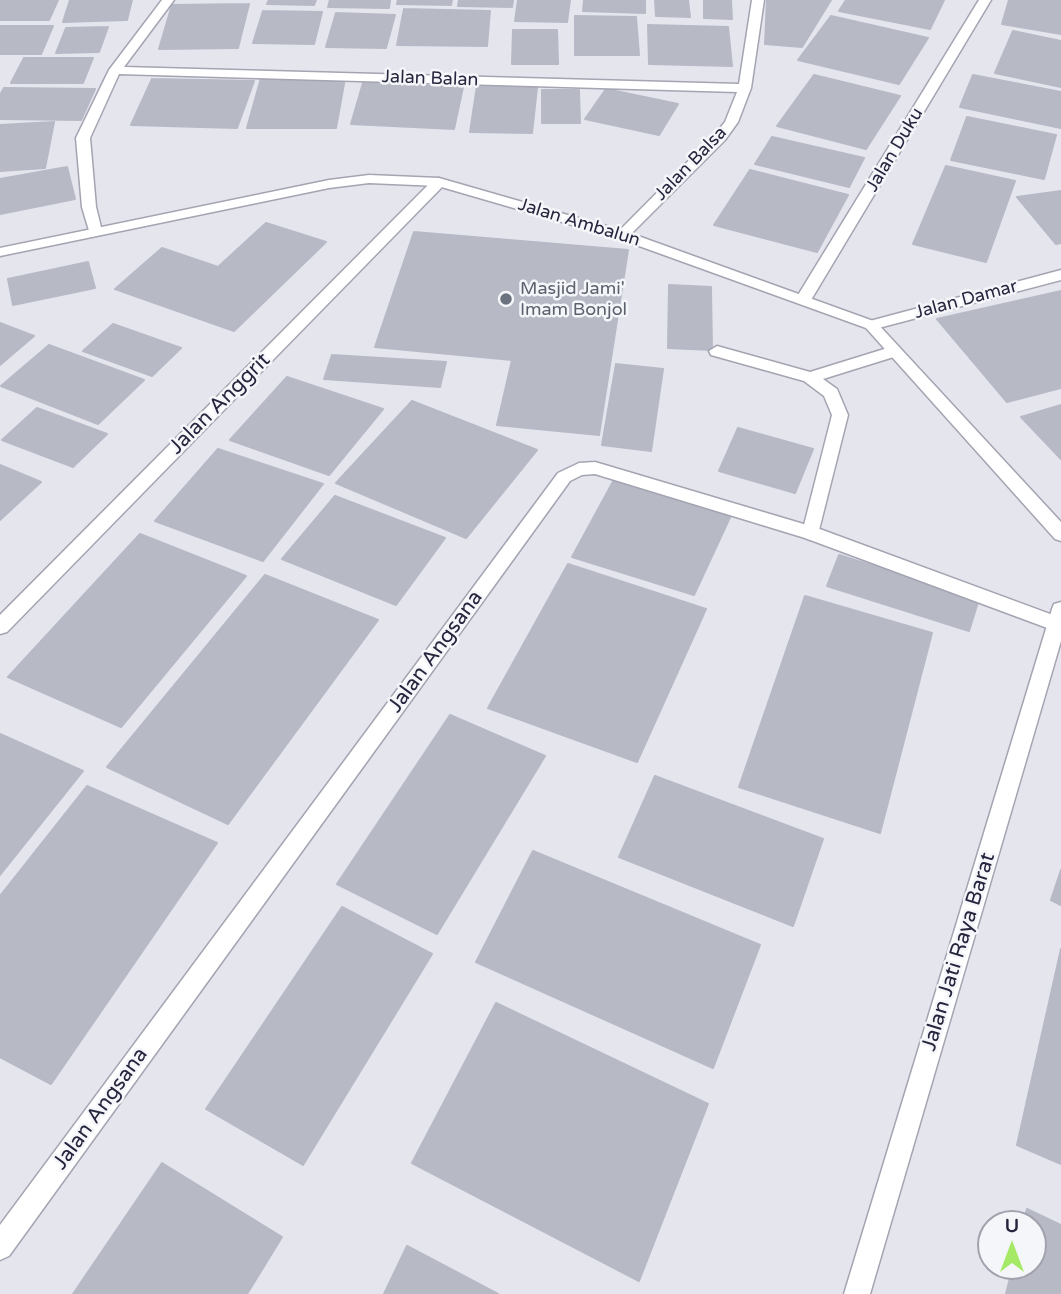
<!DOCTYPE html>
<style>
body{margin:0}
#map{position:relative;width:1061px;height:1294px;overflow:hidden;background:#e5e6ed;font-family:"Varela Round",sans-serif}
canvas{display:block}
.north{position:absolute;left:977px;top:1210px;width:70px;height:70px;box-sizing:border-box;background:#f5f6f9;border:2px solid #a2a2ae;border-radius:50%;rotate:0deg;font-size:19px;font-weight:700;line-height:28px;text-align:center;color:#25253e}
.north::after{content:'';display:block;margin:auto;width:24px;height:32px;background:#a5e966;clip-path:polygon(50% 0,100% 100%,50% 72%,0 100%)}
</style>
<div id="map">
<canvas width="1061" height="1294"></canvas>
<div class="north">U</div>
</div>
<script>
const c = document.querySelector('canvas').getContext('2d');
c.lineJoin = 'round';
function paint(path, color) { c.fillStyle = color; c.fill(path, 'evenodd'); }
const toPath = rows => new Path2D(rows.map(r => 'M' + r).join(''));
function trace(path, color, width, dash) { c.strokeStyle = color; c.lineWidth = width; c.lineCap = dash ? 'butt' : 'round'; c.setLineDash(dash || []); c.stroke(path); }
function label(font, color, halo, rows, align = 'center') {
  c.font = font + ' "Varela Round",sans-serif'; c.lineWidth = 5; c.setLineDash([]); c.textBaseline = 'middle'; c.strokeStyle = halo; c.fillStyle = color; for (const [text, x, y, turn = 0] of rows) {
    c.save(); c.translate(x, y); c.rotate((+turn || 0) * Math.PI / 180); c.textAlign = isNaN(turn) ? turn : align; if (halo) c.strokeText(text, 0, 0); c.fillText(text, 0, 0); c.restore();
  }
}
const building = toPath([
 [0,0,58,0,49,20,0,20,0,0],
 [70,0,132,0,127,20,63,22,70,0],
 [269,0,316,0,314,5,267,4,269,0],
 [330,0,390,0,389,8,328,7,330,0],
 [398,0,452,0,451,5,397,4,398,0],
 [459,0,513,0,512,7,458,6,459,0],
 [518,0,570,0,567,22,515,21,518,0],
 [584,0,645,0,645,13,583,11,584,0],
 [655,0,688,0,690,17,656,16,655,0],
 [704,0,731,0,732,19,704,18,704,0],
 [767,0,831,0,802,47,765,44,767,0],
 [846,0,944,0,930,29,839,11,846,0],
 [1009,0,1061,0,1061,34,1002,24,1009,0],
 [249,4,238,48,159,49,172,5,249,4],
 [404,9,490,11,487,46,397,45,404,9],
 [263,11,322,12,314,44,253,43,263,11],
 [336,13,395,15,386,48,326,47,336,13],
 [575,16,636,17,639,55,575,55,575,16],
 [831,16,928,38,899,84,798,60,831,16],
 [648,25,728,27,732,66,649,64,648,25],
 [0,26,53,26,41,54,0,54,0,26],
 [108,27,99,52,56,53,66,28,108,27],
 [513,30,557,30,558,64,512,64,513,30],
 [1013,31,1061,41,1061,87,995,73,1013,31],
 [24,58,93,58,83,83,11,83,24,58],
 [814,75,900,96,866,149,777,126,814,75],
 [973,75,1061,92,1061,128,960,107,973,75],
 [261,78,345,78,336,128,247,128,261,78],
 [152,79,254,81,237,128,131,125,152,79],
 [363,83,463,87,454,129,351,124,363,83],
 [477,86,537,88,532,133,470,132,477,86],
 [4,88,95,89,81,120,0,119,0,95,4,88],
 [606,89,678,104,659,135,585,119,606,89],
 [542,90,579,90,580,123,542,123,542,90],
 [967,117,1056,135,1044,179,951,160,967,117],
 [54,122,45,168,0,171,0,125,54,122],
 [772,137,864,158,849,187,755,164,772,137],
 [946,166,1015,181,986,262,913,244,946,166],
 [67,167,75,199,0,214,0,179,67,167],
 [750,170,848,195,817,252,714,225,750,170],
 [1061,191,1061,243,1056,244,1017,197,1061,191],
 [266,223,326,242,234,331,115,289,162,248,218,267,266,223],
 [414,232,628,250,599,435,497,425,512,360,375,347,414,232],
 [88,262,95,288,13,305,8,279,88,262],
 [669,285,711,287,712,350,668,348,669,285],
 [1061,291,1061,388,1007,402,937,319,1061,291],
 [0,323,34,336,0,365,0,323],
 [113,324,181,348,152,376,83,351,113,324],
 [49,345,144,380,98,424,1,386,49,345],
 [332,355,446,362,440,387,324,379,332,355],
 [616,364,663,369,651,451,602,445,616,364],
 [287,377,383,409,329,475,230,440,287,377],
 [412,401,537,450,466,538,336,483,412,401],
 [1061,405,1061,459,1021,417,1061,405],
 [37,408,107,434,73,467,2,440,37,408],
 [738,428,813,449,795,493,719,471,738,428],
 [218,449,323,484,263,561,155,521,218,449],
 [0,465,41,482,0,520,0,465],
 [615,478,732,513,694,595,572,557,615,478],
 [335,496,445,538,396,605,282,559,335,496],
 [140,534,246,576,121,727,8,677,140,534],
 [839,555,979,599,969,631,827,586,839,555],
 [568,564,706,609,637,762,488,708,568,564],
 [265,575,378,620,228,824,107,767,265,575],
 [805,596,932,633,880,833,739,787,805,596],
 [450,715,545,756,437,934,337,884,450,715],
 [0,734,83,771,0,875,0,734],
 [655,776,823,839,793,926,619,857,655,776],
 [87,786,217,843,51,1084,0,1057,0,896,87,786],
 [533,851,760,945,713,1068,476,962,533,851],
 [1061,870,1061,905,1051,900,1061,870],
 [342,907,432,954,303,1165,206,1109,342,907],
 [1061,949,1061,1164,1017,1145,1061,949],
 [496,1003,708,1104,639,1281,412,1163,496,1003],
 [162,1163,282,1237,247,1294,73,1294,162,1163],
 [1027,1209,1061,1225,1061,1294,1006,1294,1013,1266,1033,1266,1033,1224,1023,1224,1027,1209],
 [407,1246,498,1294,384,1294,407,1246]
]);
paint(building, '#b7b9c5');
trace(building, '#b7b9c6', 2);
const service = toPath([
 [717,346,810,372,894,346,902,351,900,355,823,379,837,389,848,415,817,538,811,540,805,538,802,533,832,415,824,396,804,381,711,355,709,351,717,346]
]);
const minor = toPath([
 [162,0,174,0,124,67,739,84,752,0,764,0,751,88,738,122,725,140,627,238,622,239,615,235,715,134,725,122,737,92,119,74,90,138,96,207,102,231,100,234,90,234,82,207,76,138,109,70,162,0],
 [979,0,991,0,811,300,808,303,798,303,795,300,979,0],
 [439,178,446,182,444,185,7,632,0,634,0,615,434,179,439,178],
 [1061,270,1061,280,871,330,863,325,866,322,1061,270],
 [595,462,817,528,1061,618,1061,630,1050,629,805,538,595,474,582,475,570,481,9,1256,0,1260,0,1225,558,473,579,463,595,462]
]);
const tertiary = toPath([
 [369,175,439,178,627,232,876,322,1061,522,1061,541,1055,539,866,328,617,238,438,186,369,183,329,188,0,256,0,248,329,180,369,175],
 [1061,602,1061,641,870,1294,844,1294,1052,609,1054,604,1061,602]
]);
trace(service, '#a4a4b2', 3);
trace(minor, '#a4a4b2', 3);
trace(tertiary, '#a4a4b2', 3);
paint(service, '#fff');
paint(minor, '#fff');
paint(tertiary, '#fff');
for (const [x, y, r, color] of [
 [506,299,7,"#6b7280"]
]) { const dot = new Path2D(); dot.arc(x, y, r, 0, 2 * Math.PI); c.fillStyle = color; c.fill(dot); trace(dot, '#f5f6f9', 2.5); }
label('18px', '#25253e', '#f5f6f9', [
 ["Jalan Balan",430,79,2],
 ["Jalan Duku",895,150,-59],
 ["Jalan Balsa",691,164,-46],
 ["Jalan Ambalun",579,223,17],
 ["Jalan Damar",966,300,-15]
]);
label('18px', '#5b616d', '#f5f6f9', [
 ["Masjid Jami'",520,289],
 ["Imam Bonjol",520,310]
], 'left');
label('21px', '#25253e', '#f5f6f9', [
 ["Jalan Anggrit",220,404,-45],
 ["Jalan Angsana",436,652,-54],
 ["Jalan Jati Raya Barat",959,952,-73],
 ["Jalan Angsana",101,1109,-54]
]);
</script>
